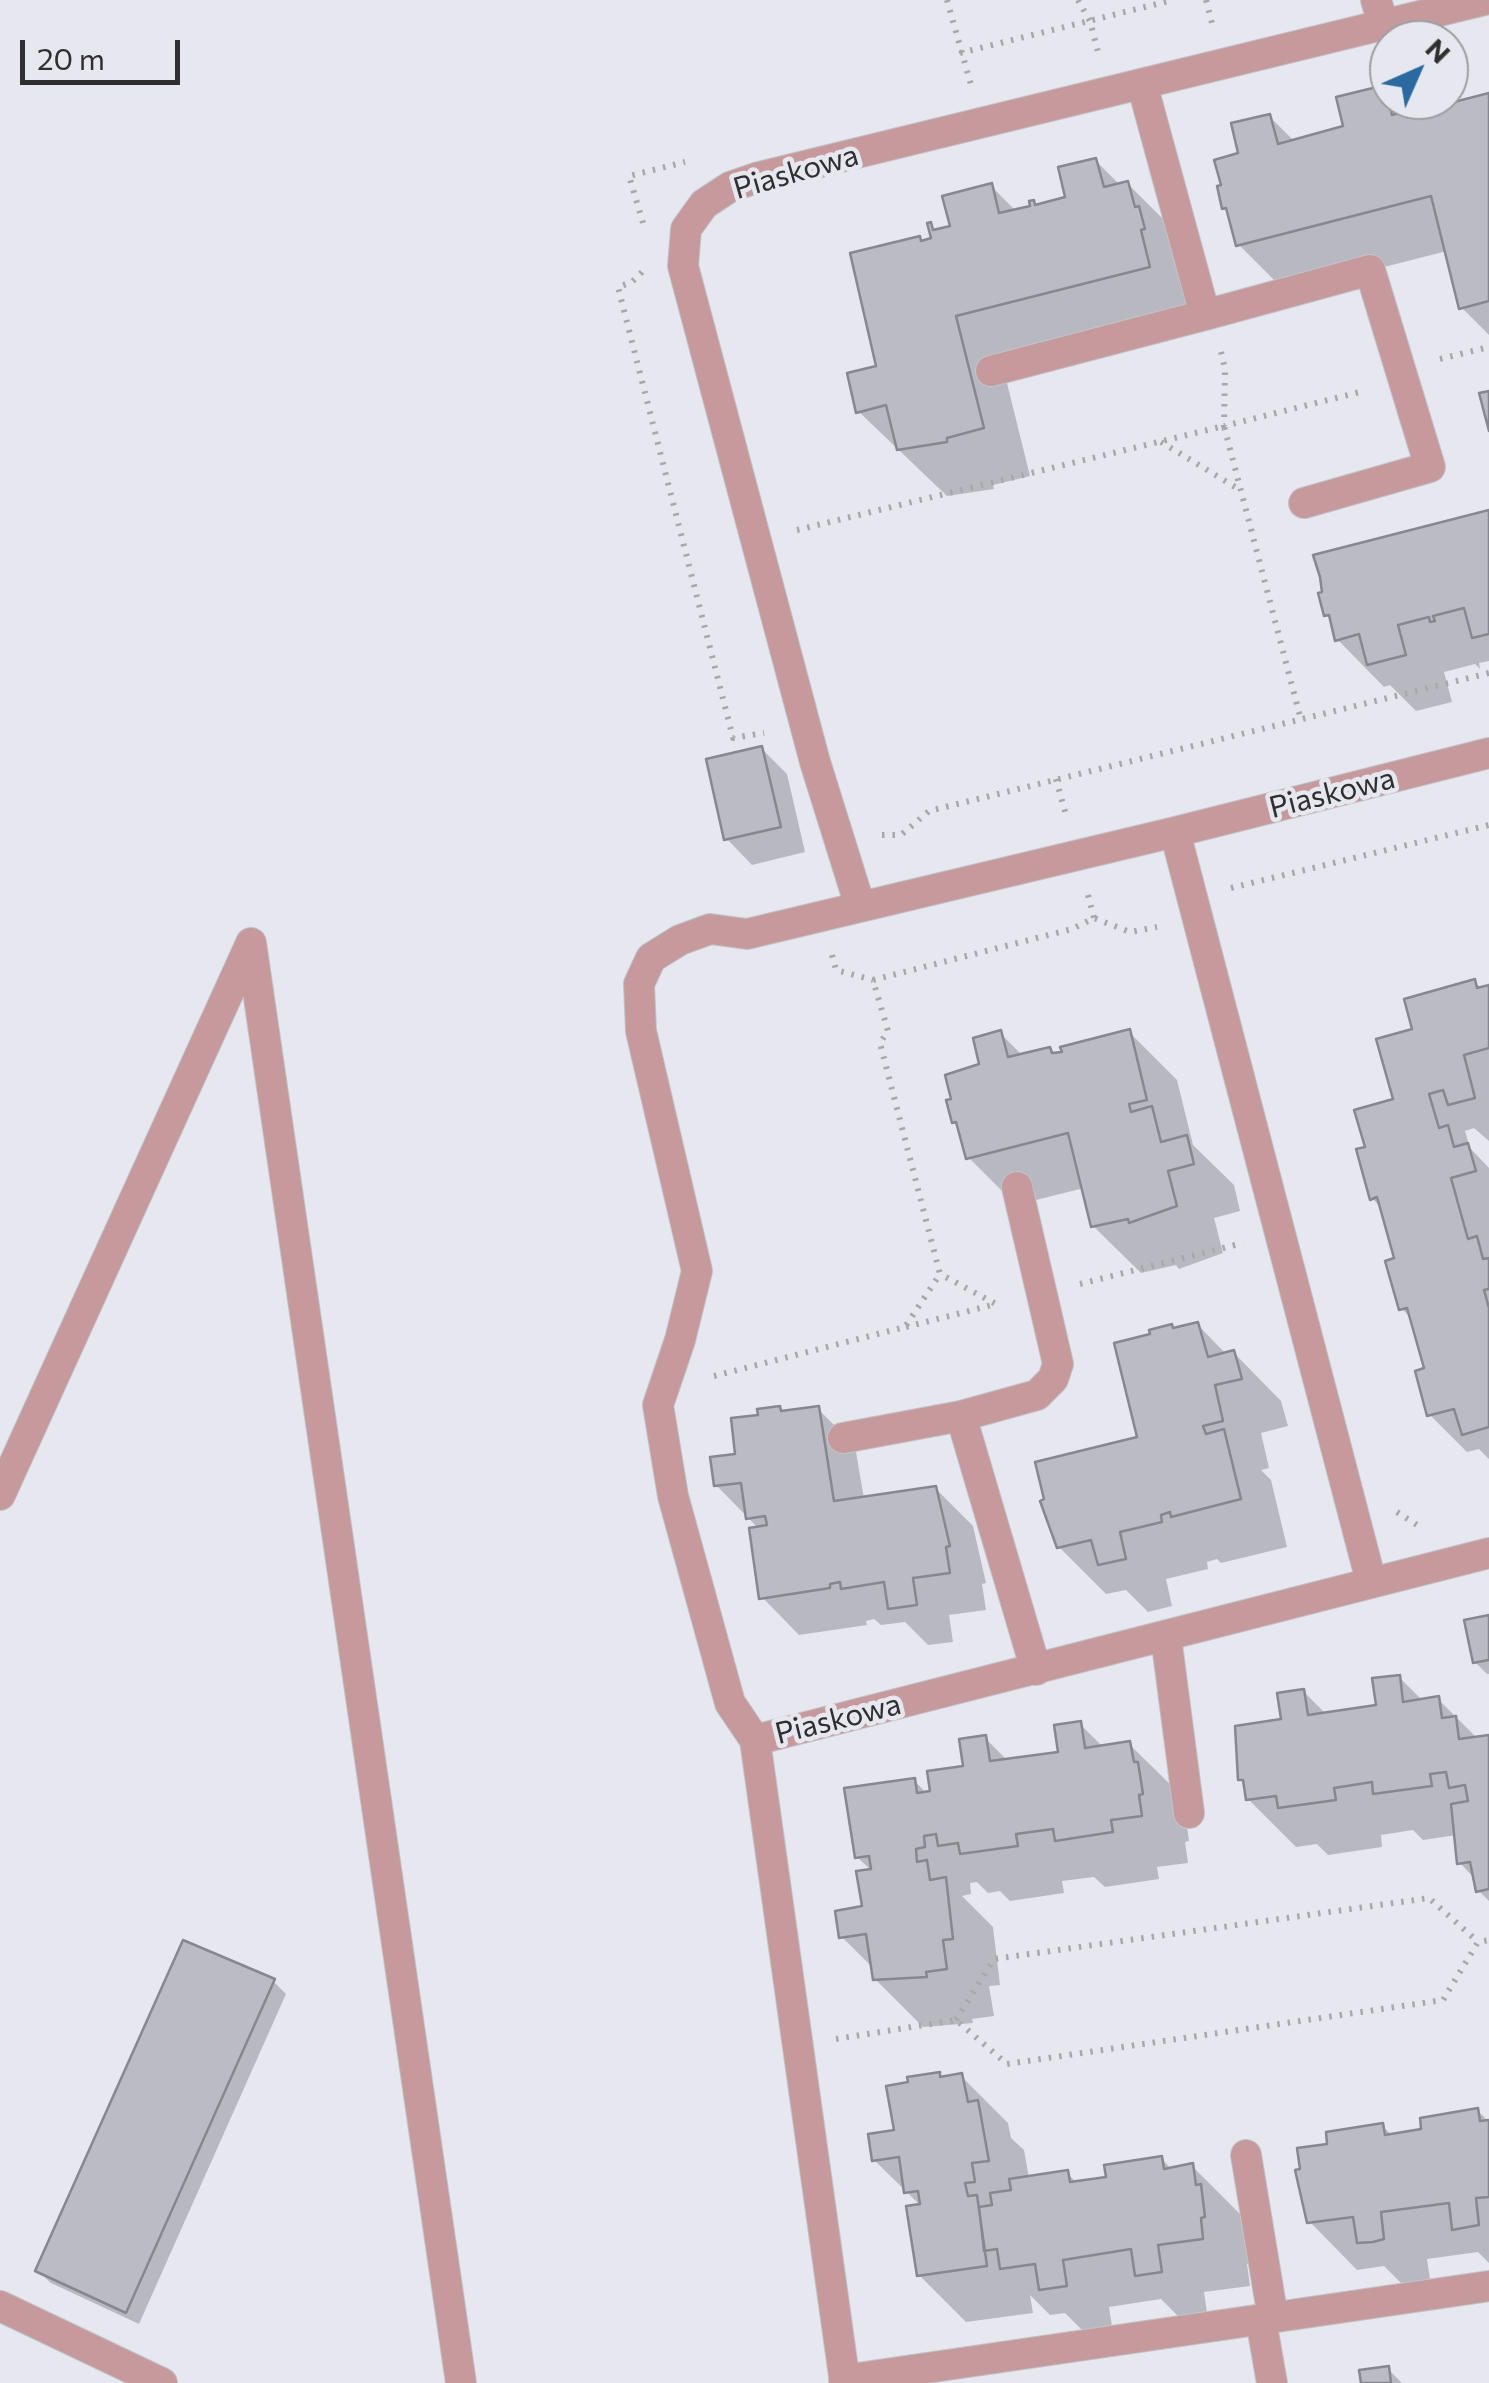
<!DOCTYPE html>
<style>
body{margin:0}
#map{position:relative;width:1489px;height:2383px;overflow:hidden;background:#e7e7f0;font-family:Commissioner,sans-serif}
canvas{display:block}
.north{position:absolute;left:1369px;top:20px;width:100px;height:100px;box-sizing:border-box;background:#e7e7f0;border:2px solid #9d9da4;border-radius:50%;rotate:45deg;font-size:28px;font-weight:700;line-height:40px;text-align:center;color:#2f2f32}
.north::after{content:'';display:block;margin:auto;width:35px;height:45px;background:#2a6aa0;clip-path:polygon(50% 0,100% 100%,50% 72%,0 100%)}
.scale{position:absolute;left:20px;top:40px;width:160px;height:45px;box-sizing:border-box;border:5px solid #2f2f32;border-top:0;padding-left:12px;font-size:30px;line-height:35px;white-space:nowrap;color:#2f2f32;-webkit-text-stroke:8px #e7e7f0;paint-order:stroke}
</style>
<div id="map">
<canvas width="1489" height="2383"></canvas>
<div class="north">N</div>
<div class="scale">20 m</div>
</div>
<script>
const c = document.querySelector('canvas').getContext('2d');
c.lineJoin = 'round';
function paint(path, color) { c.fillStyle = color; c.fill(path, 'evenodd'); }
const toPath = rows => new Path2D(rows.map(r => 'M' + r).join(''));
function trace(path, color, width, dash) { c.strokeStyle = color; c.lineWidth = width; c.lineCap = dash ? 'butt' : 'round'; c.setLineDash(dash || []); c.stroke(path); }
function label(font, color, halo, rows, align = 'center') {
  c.font = font + ' Commissioner,sans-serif'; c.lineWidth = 9; c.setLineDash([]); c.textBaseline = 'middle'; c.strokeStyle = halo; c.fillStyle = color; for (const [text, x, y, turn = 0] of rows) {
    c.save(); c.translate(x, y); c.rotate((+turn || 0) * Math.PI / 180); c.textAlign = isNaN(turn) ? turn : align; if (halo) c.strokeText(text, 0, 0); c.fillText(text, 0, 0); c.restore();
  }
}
paint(toPath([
 [1384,87,1389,93,1389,100,1396,100,1419,118,1489,96,1489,335,1461,307,1447,251,1286,292,1238,244,1230,214,1224,208,1241,155,1269,116,1295,142,1346,128],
 [1096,161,1121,186,1128,184,1175,231,1196,314,1002,363,1030,476,993,485,994,489,947,496,858,411,879,368,919,239,923,243,953,228,991,186,1017,212,1033,208,1033,202,1037,207,1068,199],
 [1489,513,1489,661,1479,663,1480,669,1475,664,1444,672,1452,702,1416,711,1390,685,1384,687,1337,639,1333,622,1326,615],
 [761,748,787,774,805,852,752,865,727,839],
 [1475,982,1482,989,1489,987,1489,1141,1474,1128,1465,1131,1470,1148,1489,1168,1489,1459,1479,1449,1467,1452,1430,1415,1427,1370,1413,1320,1401,1308,1397,1260,1383,1210,1372,1198,1368,1148,1396,1100,1415,1031],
 [1129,1032,1177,1080,1193,1145,1234,1185,1240,1211,1214,1218,1223,1253,1179,1269,1176,1265,1141,1273,1093,1226,1084,1188,1016,1205,969,1158,960,1128,954,1122,1000,1033,1023,1056,1050,1049,1055,1055],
 [1197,1324,1227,1355,1234,1353,1281,1401,1288,1426,1261,1433,1269,1468,1261,1470,1271,1480,1287,1547,1221,1563,1217,1559,1207,1562,1208,1569,1166,1579,1172,1606,1148,1612,1126,1590,1106,1594,1059,1547,1140,1439,1153,1336,1172,1326,1175,1330],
 [779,1409,784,1413,818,1409,855,1446,864,1499,935,1488,973,1526,986,1583,982,1584,986,1610,949,1615,953,1642,928,1645,905,1622,881,1625,874,1619,866,1621,867,1625,799,1635,762,1597,759,1529,716,1485,761,1418],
 [1489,1618,1489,1674,1487,1674,1475,1662],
 [1399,1677,1423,1701,1438,1699,1478,1739,1489,1737,1489,1901,1478,1890,1476,1880,1460,1863,1457,1835,1423,1840,1413,1830,1381,1835,1382,1847,1328,1855,1317,1844,1296,1847,1248,1799,1246,1784,1241,1779,1303,1691,1327,1715,1379,1707],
 [1080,1724,1104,1748,1129,1744,1177,1791,1185,1812,1189,1841,1185,1842,1188,1863,1157,1867,1159,1879,1105,1887,1094,1877,1062,1881,1064,1893,1010,1901,1000,1891,988,1893,977,1882,970,1883,971,1894,962,1896,993,1927,1000,1985,989,1986,994,2016,972,2019,973,2023,923,2027,875,1979,873,1968,842,1937,865,1908,872,1871,857,1857,914,1780,927,1794,966,1768,985,1738,1008,1761,1061,1754],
 [273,1981,286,1994,139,2324,51,2283,38,2271],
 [940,2074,944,2079,961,2076,1008,2123,1011,2138,1024,2150,1029,2178,1067,2173,1078,2184,1109,2179,1162,2159,1172,2170,1192,2166,1240,2214,1242,2228,1247,2234,1251,2264,1247,2264,1250,2286,1204,2292,1208,2319,1184,2322,1161,2299,1109,2307,1113,2333,1089,2337,1065,2313,1050,2315,1030,2295,1033,2313,966,2322,919,2275,921,2206,874,2160],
 [1478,2111,1489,2122,1489,2263,1478,2252,1427,2259,1431,2286,1407,2289,1384,2266,1357,2270,1310,2222,1330,2146,1382,2126,1393,2136,1424,2132],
 [1388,2369,1402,2383,1364,2383]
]), '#0003');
const building = toPath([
 [1385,85,1392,115,1410,110,1407,102,1412,101,1415,117,1424,114,1423,110,1489,93,1489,301,1459,309,1431,196,1236,246,1226,208,1222,209,1217,186,1221,185,1214,160,1238,153,1231,123,1270,114,1278,144,1343,126,1336,97,1385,85],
 [1096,158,1104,187,1128,181,1135,207,1139,206,1145,229,1141,230,1150,267,956,316,984,428,947,438,947,442,897,450,886,405,856,413,847,373,876,366,850,253,920,236,921,241,931,238,927,223,931,222,933,230,950,226,942,196,992,183,999,213,1030,206,1029,201,1034,200,1035,205,1065,197,1058,167,1096,158],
 [1489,391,1489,431,1479,393,1489,391],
 [1489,510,1489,634,1472,638,1464,608,1433,616,1435,621,1430,622,1429,617,1398,625,1406,655,1367,665,1359,634,1335,641,1329,615,1324,616,1318,593,1322,592,1320,577,1313,555,1489,510],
 [762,746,781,827,724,840,706,759,762,746],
 [1475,979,1477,988,1489,985,1489,1048,1464,1055,1475,1098,1448,1105,1443,1090,1429,1094,1439,1128,1448,1125,1454,1147,1468,1143,1476,1171,1451,1178,1468,1239,1477,1236,1483,1259,1489,1258,1489,1289,1484,1290,1489,1308,1489,1427,1462,1435,1454,1409,1427,1416,1415,1371,1424,1368,1407,1308,1399,1310,1385,1261,1394,1258,1377,1197,1370,1200,1356,1149,1365,1147,1354,1110,1393,1099,1376,1039,1412,1029,1404,999,1475,979],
 [1130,1029,1147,1100,1129,1104,1131,1112,1152,1106,1161,1142,1187,1135,1194,1164,1168,1171,1177,1206,1129,1223,1128,1219,1091,1227,1068,1133,966,1159,956,1122,952,1123,946,1100,951,1099,945,1075,979,1064,973,1038,1001,1030,1008,1057,1050,1047,1052,1053,1062,1052,1060,1047,1130,1029],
 [1198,1322,1208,1357,1234,1350,1238,1364,1242,1379,1215,1385,1223,1421,1203,1426,1206,1434,1224,1429,1241,1499,1171,1517,1170,1512,1161,1515,1162,1522,1120,1532,1126,1559,1098,1565,1091,1540,1057,1548,1040,1501,1044,1499,1035,1462,1137,1437,1114,1343,1150,1334,1149,1330,1172,1324,1173,1328,1198,1322],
 [780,1406,781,1411,819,1406,834,1501,936,1486,950,1546,946,1547,950,1573,913,1578,917,1605,888,1609,884,1582,841,1589,840,1582,830,1584,830,1588,759,1599,749,1528,767,1525,765,1516,746,1519,741,1483,714,1486,710,1457,735,1454,731,1418,758,1415,757,1409,780,1406],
 [1489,1615,1489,1660,1473,1663,1464,1620,1489,1615],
 [1400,1675,1403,1702,1439,1696,1442,1718,1456,1716,1459,1739,1489,1735,1489,1889,1476,1892,1470,1862,1457,1864,1451,1804,1468,1801,1465,1785,1449,1788,1446,1772,1430,1774,1432,1786,1373,1794,1372,1782,1334,1788,1336,1800,1278,1808,1276,1796,1246,1800,1243,1780,1238,1780,1235,1726,1281,1719,1277,1693,1290,1691,1304,1689,1308,1715,1376,1705,1372,1678,1400,1675],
 [1081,1721,1085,1748,1130,1741,1134,1762,1138,1762,1143,1794,1139,1795,1142,1816,1111,1820,1113,1832,1055,1841,1053,1829,1016,1834,1018,1846,960,1854,958,1843,938,1846,936,1834,924,1836,925,1847,916,1849,917,1862,927,1860,930,1880,946,1877,953,1939,943,1940,947,1969,926,1972,927,1977,873,1980,866,1934,839,1938,835,1911,862,1906,856,1871,871,1869,869,1856,855,1858,844,1788,915,1778,917,1793,930,1791,927,1771,963,1766,959,1739,986,1735,990,1761,1058,1752,1054,1725,1081,1721],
 [183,1940,275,1979,126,2313,35,2271,183,1940],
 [940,2072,940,2077,962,2073,968,2102,978,2100,989,2161,972,2163,975,2182,965,2183,968,2196,977,2195,987,2266,917,2276,906,2206,920,2204,918,2191,904,2193,899,2157,872,2161,868,2134,894,2130,886,2086,908,2082,907,2077,940,2072],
 [1478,2108,1480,2121,1489,2120,1489,2197,1476,2198,1479,2225,1452,2230,1449,2203,1381,2212,1384,2239,1373,2242,1357,2243,1353,2217,1307,2223,1295,2170,1300,2169,1297,2148,1327,2144,1326,2132,1383,2123,1385,2135,1421,2129,1420,2118,1478,2108],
 [1162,2156,1164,2169,1193,2163,1196,2185,1201,2184,1205,2217,1201,2218,1203,2239,1158,2245,1162,2272,1135,2276,1131,2249,1063,2260,1067,2286,1039,2290,1035,2264,1000,2269,997,2249,984,2251,979,2207,992,2205,990,2193,1011,2190,1009,2179,1068,2170,1070,2182,1106,2177,1104,2165,1162,2156],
 [1389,2366,1391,2383,1361,2383,1359,2370,1389,2366]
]);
paint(building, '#babbc3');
trace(building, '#87878f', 2.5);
const lane = toPath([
 [1376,0,1383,23],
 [0,1495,251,943,461,2383],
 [0,2306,162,2383]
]);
const street = toPath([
 [1205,315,1370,270,1430,467,1304,503],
 [991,371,1205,315,1142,84],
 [1175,832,1371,1581],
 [860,906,815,762,683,266,686,229,704,204,730,187,759,177,1485,0],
 [961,1416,1037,1395,1053,1379,1058,1364,1017,1187],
 [843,1438,961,1416,1036,1670],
 [1166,1637,1189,1813],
 [755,1740,730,1703,673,1496,658,1405,680,1340,697,1271,641,1031,639,984,651,958,680,940,710,929,747,934,1175,832,1489,753],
 [1246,2155,1273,2318],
 [1261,2320,1272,2383],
 [844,2380,1489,2286],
 [845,2383,755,1740,1489,1553]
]);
trace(lane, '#c2c2ca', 32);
trace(street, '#c2c2ca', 32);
trace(toPath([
 [947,0,971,85],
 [1078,0,1090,21,1098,52],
 [1206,0,1212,23],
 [960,53,1173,0],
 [643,223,629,176,685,162],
 [642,272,632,282,618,287,733,738,764,733],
 [1221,352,1225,369,1224,426,1364,391],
 [1440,359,1489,347],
 [1161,442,1240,490],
 [797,530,1224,426,1301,720],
 [1056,779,1066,815],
 [882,835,901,835,929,811,1489,673],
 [1231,888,1489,825],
 [1088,895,1094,918],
 [832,955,836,970,873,980],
 [1080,1284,1243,1243],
 [906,1327,996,1304,940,1274],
 [714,1376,905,1327,940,1274,880,1043,888,1031,873,980,1072,929,1094,918,1130,932,1157,927],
 [1397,1512,1420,1527],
 [956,2020,994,1959,1429,1898,1478,1942],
 [836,2039,956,2020,1007,2064,1443,2000,1478,1942,1489,1940]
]), '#a7a7ae', 6, [2.5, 8]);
trace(lane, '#c6999d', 30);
trace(street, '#c6999d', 30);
label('30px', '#2f2f32', '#e7e7f0', [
 ["Piaskowa",796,172,-16],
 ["Piaskowa",1332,793,-14],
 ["Piaskowa",838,1719,-14]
]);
</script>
